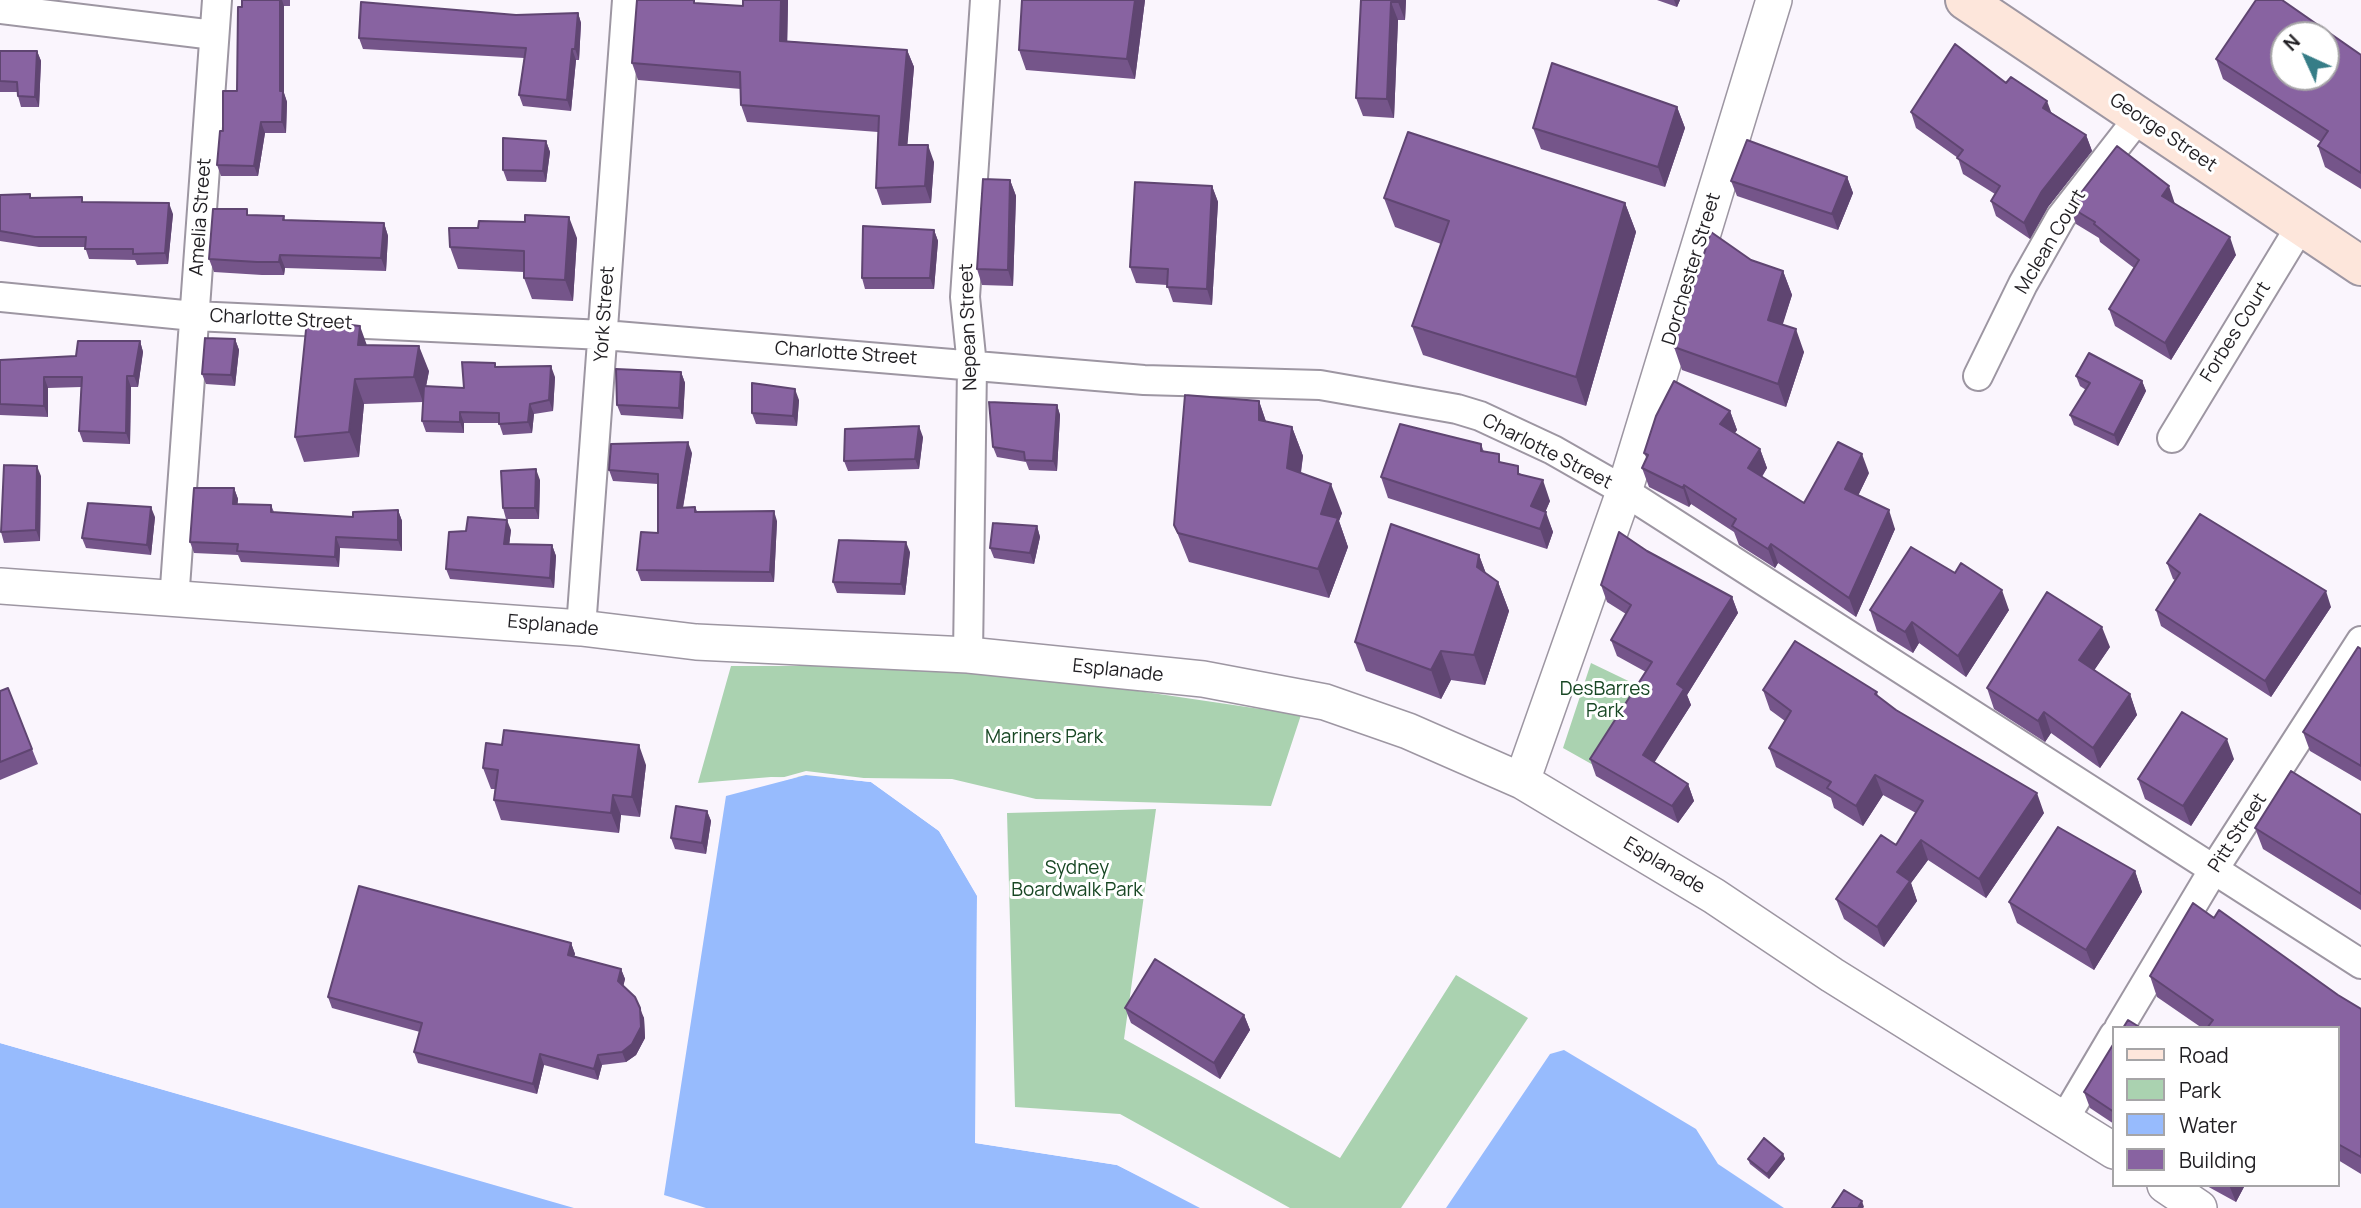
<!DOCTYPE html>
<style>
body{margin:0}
#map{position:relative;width:2361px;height:1208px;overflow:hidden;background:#faf5fd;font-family:Manrope,sans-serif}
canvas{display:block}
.legend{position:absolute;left:2112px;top:1026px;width:228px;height:161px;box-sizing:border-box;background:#fff;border:2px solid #a6a5a7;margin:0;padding:9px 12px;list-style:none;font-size:21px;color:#201e22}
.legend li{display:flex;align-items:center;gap:14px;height:35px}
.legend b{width:35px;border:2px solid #a6a5a7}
.north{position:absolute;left:2270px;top:21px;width:70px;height:70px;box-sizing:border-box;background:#fff;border:2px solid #a6a5a7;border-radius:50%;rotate:315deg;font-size:19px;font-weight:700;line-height:28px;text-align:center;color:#201e22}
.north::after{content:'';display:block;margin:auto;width:24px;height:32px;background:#367d87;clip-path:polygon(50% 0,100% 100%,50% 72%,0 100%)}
</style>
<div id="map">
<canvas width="2361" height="1208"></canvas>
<ul class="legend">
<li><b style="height:9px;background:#fde6db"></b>Road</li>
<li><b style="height:19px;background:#aad2b0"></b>Park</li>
<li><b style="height:19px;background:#97bbfd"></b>Water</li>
<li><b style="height:19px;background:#8863a1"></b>Building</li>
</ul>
<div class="north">N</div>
</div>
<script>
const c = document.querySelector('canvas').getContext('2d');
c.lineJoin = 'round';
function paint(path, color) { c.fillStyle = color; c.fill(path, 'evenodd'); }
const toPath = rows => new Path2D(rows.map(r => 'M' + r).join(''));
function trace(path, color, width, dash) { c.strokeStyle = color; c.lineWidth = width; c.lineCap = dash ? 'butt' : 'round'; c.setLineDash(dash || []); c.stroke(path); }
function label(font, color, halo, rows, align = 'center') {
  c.font = font + ' Manrope,sans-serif'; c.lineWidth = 6; c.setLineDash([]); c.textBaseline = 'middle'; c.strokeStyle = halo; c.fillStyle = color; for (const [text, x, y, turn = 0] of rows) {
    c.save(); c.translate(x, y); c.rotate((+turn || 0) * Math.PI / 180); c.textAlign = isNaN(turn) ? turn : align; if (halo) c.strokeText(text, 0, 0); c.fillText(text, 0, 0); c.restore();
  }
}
paint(toPath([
 [1591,663,1643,688,1595,766,1563,748],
 [731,666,969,666,1301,715,1271,806,1036,799,952,779,771,777,698,783],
 [1156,809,1124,1039,1340,1158,1456,975,1528,1018,1401,1208,1290,1208,1120,1114,1015,1107,1007,813]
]), '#aad2b0');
paint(toPath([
 [806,775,871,782,939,831,977,896,976,1143,1117,1165,1200,1208,706,1208,664,1195,726,796],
 [0,1043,574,1208,0,1208],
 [1564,1050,1696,1129,1718,1164,1784,1208,1446,1208,1550,1054]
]), '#97bbfd');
paint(toPath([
 [806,771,872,779,942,828,980,894,979,1140,1118,1161,1204,1208,1117,1165,975,1143,977,895,939,831,871,782,806,775,723,794],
 [1,1039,575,1205,577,1208,0,1043]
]), '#faf5fd');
const minor = toPath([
 [0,9,214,35],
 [0,297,194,316,604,335,1144,380,1320,385,1457,409,1480,416,1553,450,1616,486,2361,964],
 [1978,376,2023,284,2061,217,2139,117],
 [2172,438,2300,227],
 [174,601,217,0],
 [581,628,627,0],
 [968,655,972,366,965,297,985,0],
 [2119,1028,2214,869,2361,641],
 [2065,1118,2114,1035]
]);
const tertiary = toPath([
 [0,586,581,628,696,642,968,655,1203,679,1325,702,1408,731,1522,781,1714,896,1832,975,2114,1151],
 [1522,781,1624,492,1774,0],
 [2165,1185,2199,1208]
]);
const secondary = toPath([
 [1965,0,2361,266]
]);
trace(minor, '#9d96a2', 32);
trace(tertiary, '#9d96a2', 38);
trace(secondary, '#9d96a2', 42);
trace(minor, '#fff', 28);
trace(tertiary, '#fff', 35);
trace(secondary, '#fde6db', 38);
paint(toPath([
 [242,0,290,0,290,6,284,6,284,93,287,102,286,133,265,133,258,176,221,176,217,165,223,131,237,91],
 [743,0,788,0,787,41,907,50,914,67,907,145,934,162,931,203,882,205,876,188,878,132,747,122,741,105,741,89,638,80,632,63,701,3,743,6],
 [1022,0,1145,0,1135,79,1026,70,1019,50],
 [1361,0,1406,0,1405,20,1398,20,1394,118,1363,116,1356,98],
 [1657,0,1680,0,1677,7],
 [578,13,581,23,579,60,576,60,571,111,523,106,519,95,524,58,363,49,359,38,516,15],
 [0,51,37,51,41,61,39,107,21,107,18,96,17,92,0,92],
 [2361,55,2361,189,2325,167,2318,146,2321,142,2223,79,2216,59],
 [2006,83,2086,135,2092,151,2048,207,2030,239,1996,216,1991,201,1995,194,1963,174,1958,158,1916,128,1911,112],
 [1677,107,1685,128,1665,187,1541,149,1533,128],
 [546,141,550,152,546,182,507,181,503,170],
 [1847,177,1853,193,1838,230,1737,196,1731,181],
 [1010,180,1016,196,1013,286,982,285,977,269],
 [1212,186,1218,202,1212,305,1173,302,1167,285,1136,283,1130,267],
 [0,195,84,202,173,214,168,264,137,265,135,260,89,259,85,247,39,247,0,241],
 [1384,198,1625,203,1636,232,1586,406,1423,355,1412,326,1441,244,1395,227],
 [2175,204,2236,255,2171,360,2115,326,2109,309,2134,268,2100,242,2099,238,2076,224,2070,207],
 [250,215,284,216,285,220,384,223,388,236,386,271,285,268,284,275,262,275,214,272,209,259],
 [478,228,577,238,573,301,532,299,524,278,524,272,458,269,450,247],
 [934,230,938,241,934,289,865,289,862,278],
 [1751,260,1783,271,1792,295,1782,325,1804,352,1786,407,1682,370,1674,347],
 [235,339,239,350,235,386,206,384,202,374],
 [140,341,143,352,138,387,131,387,130,444,83,442,79,431,81,387,48,388,48,417,0,415,0,360,76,356],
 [367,345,429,371,426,386,464,388,497,367,555,377,553,411,534,414,532,433,503,435,499,423,464,423,464,433,426,432,422,421,423,402,364,404,359,457,304,462,295,437],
 [681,372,685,383,683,419,621,415,617,405],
 [2076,376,2142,381,2146,391,2118,446,2074,425,2070,415,2086,390,2080,386],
 [799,400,797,426,756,424,752,413],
 [1259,401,1266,422,1292,427,1303,456,1301,473,1342,513,1339,521,1348,547,1329,598,1189,562,1174,525],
 [1057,405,1060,415,1057,471,1029,470,1026,462,997,457,993,447],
 [1730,411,1737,430,1735,433,1760,449,1767,468,1762,477,1804,503,1869,473,1858,496,1895,529,1856,617,1778,563,1775,568,1739,545,1734,532,1691,504,1689,507,1649,487,1642,468,1647,459,1644,453],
 [923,437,919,469,848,471,844,461],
 [1481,444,1484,452,1521,474,1550,501,1545,512,1553,532,1547,549,1388,498,1381,477],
 [692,453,683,508,695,507,697,511,777,521,774,582,641,581,637,570,658,533,658,484,613,481,609,470],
 [41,476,40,541,4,543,1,532],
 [540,480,539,519,506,519,503,508],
 [234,488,238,499,237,504,271,505,274,512,353,517,398,510,402,521,402,551,340,548,339,567,241,562,238,555,194,553,190,542],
 [155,517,151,555,86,548,82,538],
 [1037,526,1040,537,1034,564,994,558,990,548],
 [511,530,509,545,552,545,556,556,554,588,450,579,446,569],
 [1647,551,1732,597,1738,613,1687,695,1691,705,1654,762,1688,784,1694,801,1678,823,1596,776,1590,759,1646,672,1617,656,1611,640,1626,614,1607,602,1601,585],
 [910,552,905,595,837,593,833,582],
 [1479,555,1486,574,1498,582,1509,611,1485,685,1451,680,1441,699,1366,671,1355,642],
 [2167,563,2331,607,2271,697,2161,626,2156,610,2175,580,2173,579],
 [1955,573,2009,610,1966,677,1919,643,1913,653,1877,631,1870,610],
 [2110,647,2094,670,2130,694,2137,715,2100,768,2051,733,2045,742,1994,709,1987,688],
 [2361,649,2361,781,2310,751,2303,732],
 [1763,690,1877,692,1878,697,2044,813,1986,898,1928,860,1911,883,1917,901,1884,947,1844,919,1836,899,1896,845,1916,813,1883,795,1863,826,1834,808,1831,798,1776,767,1769,748,1785,721,1770,710],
 [0,691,32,749,38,764,0,780],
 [2234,759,2191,826,2145,799,2138,779],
 [646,765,640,817,621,815,619,833,501,820,494,800,495,789,491,789,483,768],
 [707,811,711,821,706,854,675,849,671,838],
 [2361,815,2361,910,2263,849,2255,828],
 [2135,871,2142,892,2094,970,2017,923,2009,902],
 [2214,918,2361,1009,2361,1174,2338,1160,2338,1028,2202,1028,2157,997,2150,976],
 [571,943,575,954,574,956,621,969,625,979,623,986,644,1018,645,1038,636,1055,626,1062,602,1065,598,1080,544,1065,537,1094,418,1063,414,1052,420,1032,332,1008,328,997],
 [1125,1008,1244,1015,1250,1030,1220,1079,1131,1023],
 [2114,1043,2114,1124,2090,1108,2084,1092],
 [1783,1154,1785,1159,1769,1179,1750,1164,1748,1159],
 [2205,1185,2245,1185,2236,1202]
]), '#75558a');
paint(toPath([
 [280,0,282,0,284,6,284,93,287,102,286,133,282,122,280,91],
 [781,0,788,0,787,58,780,41],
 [1135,0,1145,0,1135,79,1127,59],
 [1398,0,1406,0,1405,20,1398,2],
 [1674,0,1680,0,1677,7],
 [1391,2,1398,20,1394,118,1387,99],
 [578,13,581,23,579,60,575,49],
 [572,49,576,60,571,111,567,100],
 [907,50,914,67,906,162,899,145],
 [37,51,41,61,39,107,35,97],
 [2047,101,2053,117,2043,108],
 [1677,107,1685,128,1665,187,1658,167],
 [261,122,265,133,258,176,254,166],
 [2086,135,2092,151,2048,207,2030,239,2024,223,2042,191],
 [546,141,550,152,546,182,543,171],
 [928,145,934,162,931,203,925,186],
 [1847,177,1853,193,1838,230,1832,214],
 [1010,180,1016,196,1013,286,1008,270],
 [1212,186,1218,202,1212,305,1207,289],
 [2169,186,2175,204,2162,196],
 [169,203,173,214,168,264,165,253],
 [1625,203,1636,232,1586,406,1576,377],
 [569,217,577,238,573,301,565,280],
 [384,223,388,236,386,271,381,258],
 [934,230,938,241,934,289,930,278],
 [2230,237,2236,255,2171,360,2165,343],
 [280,255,285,268,284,275,279,262],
 [1783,271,1792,295,1777,343,1768,320],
 [360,326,369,351,358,345],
 [1796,329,1804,352,1786,407,1778,384],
 [235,339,239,350,235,386,231,375],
 [140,341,143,352,138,387,134,376],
 [419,346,429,371,423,402,414,377],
 [551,366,555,377,553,411,549,400],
 [681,372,685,383,683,419,679,408],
 [127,376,131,387,130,444,126,433],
 [44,377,48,388,48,417,44,406],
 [355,379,364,404,359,457,349,432],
 [2142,381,2146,391,2118,446,2114,435],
 [795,389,799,400,797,426,793,416],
 [1259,401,1269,430,1259,420],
 [530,404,534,414,532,433,528,422],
 [1057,405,1060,415,1057,471,1053,461],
 [1730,411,1737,430,1727,443,1720,424],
 [460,412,464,423,464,433,460,422],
 [919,426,923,437,919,469,915,459],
 [1292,427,1303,456,1297,497,1287,468],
 [688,442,692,453,681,518,677,508],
 [1760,449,1767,468,1755,487,1748,468],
 [1862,454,1869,473,1852,508,1845,489],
 [37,466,41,476,40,541,36,530],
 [536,469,540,480,539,519,535,508],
 [1543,480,1550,501,1539,527,1531,506],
 [1331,484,1342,513,1339,521,1348,547,1329,598,1318,569,1321,514],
 [1684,485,1691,504,1689,507,1683,488],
 [234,488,238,499,237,514,233,504],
 [151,507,155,517,151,555,147,545],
 [398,510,402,521,402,551,398,540],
 [1889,510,1895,529,1856,617,1849,598],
 [774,511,777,521,774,582,770,572],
 [1546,512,1553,532,1547,549,1540,529],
 [507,520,511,530,508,555,504,544],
 [1037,526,1040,537,1034,564,1030,553],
 [336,537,340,548,339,567,335,557],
 [906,542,910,552,905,595,901,584],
 [1771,544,1778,563,1775,568,1768,549],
 [552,545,556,556,554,588,550,578],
 [1479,555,1490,584,1477,567],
 [1498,582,1509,611,1485,685,1474,655],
 [2002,590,2009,610,1966,677,1958,656],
 [2326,591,2331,607,2271,697,2265,681],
 [1732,597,1738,613,1687,695,1691,705,1649,771,1643,755,1677,684],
 [1912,622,1919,643,1913,653,1905,632],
 [2102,627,2110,647,2087,681,2079,660],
 [1441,651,1451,680,1441,699,1431,670],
 [2130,694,2137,715,2100,768,2093,748],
 [2044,712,2051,733,2045,742,2038,721],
 [2227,739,2234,759,2191,826,2183,806],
 [639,745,646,765,640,817,632,797],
 [1875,775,1883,795,1863,826,1856,806],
 [1688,784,1694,801,1678,823,1672,806],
 [2037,793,2044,813,1986,898,1979,879],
 [613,795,621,815,619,833,611,813],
 [707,811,711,821,706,854,702,843],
 [1921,840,1928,860,1911,883,1917,901,1884,947,1877,927,1897,872],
 [2135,871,2142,892,2094,970,2086,950],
 [571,943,575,954,572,965,568,955],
 [621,969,625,979,622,992,618,981],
 [640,1008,644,1018,645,1038,636,1055,626,1062,622,1052],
 [1244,1015,1250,1030,1220,1079,1214,1063],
 [540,1054,544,1065,537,1094,533,1084],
 [598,1055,602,1065,598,1080,594,1069],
 [1783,1154,1785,1159,1769,1179,1767,1174],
 [2229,1185,2245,1185,2236,1202],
 [1862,1201,1864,1207,1863,1208,1858,1208]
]), '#5f4571');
const building = toPath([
 [242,0,280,0,280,91,283,91,282,122,261,122,254,166,217,165,220,131,223,131,223,91,237,91,238,7,242,7,242,0],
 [637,0,694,0,694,3,743,6,743,0,781,0,780,41,907,50,899,145,928,145,925,186,876,188,879,116,741,105,740,72,632,63,637,0],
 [1022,0,1135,0,1127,59,1019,50,1022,0],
 [1361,0,1398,0,1398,2,1391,2,1387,99,1356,98,1361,0],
 [2256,0,2282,0,2361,55,2361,173,2318,146,2328,131,2216,59,2256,0],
 [2284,35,2326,35,2326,77,2284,77,2284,35],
 [361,2,516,15,578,13,575,49,572,49,567,100,519,95,526,48,359,38,361,2],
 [1955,44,2006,83,2011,77,2047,101,2043,108,2086,135,2042,191,2024,223,1991,201,2000,186,1957,158,1963,150,1911,112,1955,44],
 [0,51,37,51,35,97,18,96,17,82,0,81,0,51],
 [1552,63,1677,107,1658,167,1533,128,1552,63],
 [1408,132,1625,203,1576,377,1412,326,1449,221,1384,198,1408,132],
 [503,138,546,141,543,171,503,170,503,138],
 [1747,140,1847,177,1832,214,1731,181,1747,140],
 [2117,146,2169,186,2162,196,2230,237,2165,343,2109,309,2139,260,2094,224,2095,222,2070,207,2117,146],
 [983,179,1010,180,1008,270,977,269,983,179],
 [1135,182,1212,186,1207,289,1167,287,1168,269,1130,267,1135,182],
 [30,194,30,198,82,197,82,202,169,203,165,253,133,254,133,249,85,249,86,237,35,237,0,231,0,195,30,194],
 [213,209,247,209,247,215,284,216,283,220,384,223,381,258,280,255,279,262,257,262,209,259,213,209],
 [525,215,569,217,565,280,524,278,524,251,450,247,449,228,478,228,479,221,525,222,525,215],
 [863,226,934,230,930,278,862,278,863,226],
 [1711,232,1751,260,1783,271,1768,320,1796,329,1778,384,1674,347,1711,232],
 [307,320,360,326,358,345,419,346,414,377,355,379,349,432,295,437,307,320],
 [205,338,235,339,231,375,202,374,205,338],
 [78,341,140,341,134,376,127,376,126,433,79,431,82,377,44,377,44,406,0,404,0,360,76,356,78,341],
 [2089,353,2142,381,2114,435,2070,415,2090,383,2076,376,2089,353],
 [462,362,495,363,495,367,551,366,549,400,530,404,528,422,499,424,499,413,460,412,460,422,422,421,424,386,464,388,462,362],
 [616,369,681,372,679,408,617,405,616,369],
 [1674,381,1730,411,1720,424,1760,449,1748,468,1804,503,1838,442,1862,454,1845,489,1889,510,1849,598,1771,544,1768,549,1732,526,1736,519,1684,485,1683,488,1642,468,1648,455,1644,453,1656,416,1674,381],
 [752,383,795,389,793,416,752,413,752,383],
 [1185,395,1259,401,1259,420,1292,427,1287,468,1331,484,1321,514,1338,518,1318,569,1178,533,1174,525,1185,395],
 [989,402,1057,405,1053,461,1025,460,1024,452,993,447,989,402],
 [1400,424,1481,444,1481,451,1499,454,1499,462,1518,466,1518,474,1543,480,1531,506,1546,512,1540,529,1381,477,1400,424],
 [919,426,915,459,844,461,845,429,919,426],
 [688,442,677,508,695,507,695,512,774,511,770,572,637,570,641,532,658,533,658,474,609,470,611,444,688,442],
 [4,465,37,466,36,530,1,532,4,465],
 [536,469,535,508,503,508,501,471,536,469],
 [194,488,234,488,233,504,271,505,271,512,353,517,353,512,398,510,398,540,336,537,335,557,237,551,238,544,190,542,194,488],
 [88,503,151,507,147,545,82,538,88,503],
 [2200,514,2326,591,2265,681,2156,610,2180,573,2167,563,2200,514],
 [468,517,507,520,504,544,552,545,550,578,446,569,449,532,466,531,468,517],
 [993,523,1037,526,1030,553,990,548,993,523],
 [1391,524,1479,555,1477,567,1498,582,1474,655,1441,651,1431,670,1355,642,1391,524],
 [1619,532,1647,551,1732,597,1677,684,1684,689,1643,755,1688,784,1672,806,1590,759,1652,662,1611,640,1631,605,1601,585,1619,532],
 [839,540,906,542,901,584,833,582,839,540],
 [1911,547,1955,573,1961,563,2002,590,1958,656,1912,622,1905,632,1870,610,1911,547],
 [2047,592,2102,627,2079,660,2130,694,2093,748,2044,712,2038,721,1987,688,2047,592],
 [1795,641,1877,692,1875,694,1896,710,2037,793,1979,879,1921,840,1897,872,1910,881,1877,927,1836,899,1881,835,1896,845,1923,801,1875,775,1856,806,1827,788,1831,782,1769,748,1791,711,1763,690,1795,641],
 [2358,647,2361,649,2361,766,2303,732,2358,647],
 [8,688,32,749,0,762,0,691,8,688],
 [2182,712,2227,739,2183,806,2138,779,2182,712],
 [504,730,639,745,632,797,613,795,611,813,494,800,498,770,483,768,486,743,502,745,504,730],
 [2291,771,2361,815,2361,894,2255,828,2291,771],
 [676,806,707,811,702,843,671,838,676,806],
 [2058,827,2135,871,2086,950,2009,902,2058,827],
 [359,886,571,943,568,955,621,969,618,981,635,997,640,1008,641,1027,632,1044,622,1052,598,1055,594,1069,540,1054,533,1084,414,1052,422,1023,328,997,359,886],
 [2193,903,2214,918,2219,910,2338,995,2361,1009,2361,1157,2338,1144,2338,1028,2207,1028,2213,1020,2150,976,2193,903],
 [1155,959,1244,1015,1214,1063,1125,1008,1155,959],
 [2128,1020,2141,1028,2123,1028,2128,1020],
 [2114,1043,2114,1112,2084,1092,2114,1043],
 [1764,1138,1783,1154,1767,1174,1748,1159,1764,1138],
 [1844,1190,1862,1201,1858,1208,1832,1208,1844,1190]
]);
paint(building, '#8863a1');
trace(building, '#5f4571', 2);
label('19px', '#201e22', '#fff', [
 ["George Street",2163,133,34],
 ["Amelia Street",201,217,-86],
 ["Mclean Court",2051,242,-59],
 ["Dorchester Street",1692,269,-73],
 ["York Street",605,314,-86],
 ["Charlotte Street",281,320,3],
 ["Nepean Street",969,327,-92],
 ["Forbes Court",2236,332,-58],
 ["Charlotte Street",846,354,4],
 ["Charlotte Street",1547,452,27],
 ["Esplanade",553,626,5],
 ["Esplanade",1118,671,6],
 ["Pitt Street",2238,833,-57],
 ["Esplanade",1664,866,31]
]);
label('19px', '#184724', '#fff', [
 ["DesBarres",1605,690],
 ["Park",1605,712],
 ["Mariners Park",1044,738],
 ["Sydney",1077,869],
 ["Boardwalk Park",1077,891]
]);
</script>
